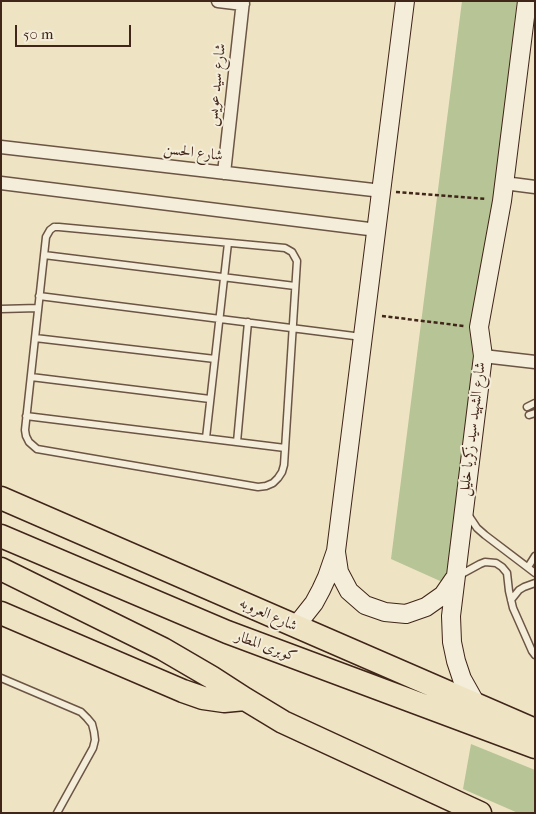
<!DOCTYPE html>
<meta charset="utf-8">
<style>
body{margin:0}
#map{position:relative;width:536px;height:814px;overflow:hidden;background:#eee4c4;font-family:"IM FELL French Canon",serif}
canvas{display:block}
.frame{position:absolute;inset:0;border:2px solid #402519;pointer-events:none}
.scale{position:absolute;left:15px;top:25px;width:116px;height:22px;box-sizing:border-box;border:2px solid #402519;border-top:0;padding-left:6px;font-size:15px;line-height:18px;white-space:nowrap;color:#402519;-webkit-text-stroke:4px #f4edd9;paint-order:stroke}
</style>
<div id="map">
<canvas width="536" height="814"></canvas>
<div class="frame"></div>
<div class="scale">50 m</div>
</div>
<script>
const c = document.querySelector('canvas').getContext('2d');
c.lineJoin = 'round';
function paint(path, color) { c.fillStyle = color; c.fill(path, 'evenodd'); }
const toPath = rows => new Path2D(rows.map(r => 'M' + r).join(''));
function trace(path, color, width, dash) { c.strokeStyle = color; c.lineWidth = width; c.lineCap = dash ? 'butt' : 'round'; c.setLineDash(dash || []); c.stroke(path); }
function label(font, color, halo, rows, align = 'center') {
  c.font = font + ' "IM FELL French Canon",Amiri,serif'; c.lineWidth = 4; c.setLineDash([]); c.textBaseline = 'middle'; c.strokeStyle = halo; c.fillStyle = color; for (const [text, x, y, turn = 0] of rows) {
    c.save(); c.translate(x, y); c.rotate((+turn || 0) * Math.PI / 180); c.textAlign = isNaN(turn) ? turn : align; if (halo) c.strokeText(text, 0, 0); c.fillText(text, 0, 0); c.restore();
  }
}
paint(toPath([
 [462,1,517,1,449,585,391,559],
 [471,744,535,770,535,813,518,813,463,789]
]), '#b7c495');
const lane = toPath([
 [54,227,59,227,285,248,292,252,297,261,284,465,282,472,278,478,273,483,266,486,258,487,37,449,29,442,26,436,25,430,46,237,50,230,54,227],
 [44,255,295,286],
 [39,296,362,337],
 [1,309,38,308],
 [35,338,215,359],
 [31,377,210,399],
 [527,407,535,403],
 [529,415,535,413],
 [26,416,285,448],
 [206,438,228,243],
 [237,442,248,322],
 [467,513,477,528,485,535,535,573],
 [528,567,535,556],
 [458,576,480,564,485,562,496,563,502,567,507,573,509,591,513,608,532,651,535,655],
 [511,600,519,590,524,587,535,583],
 [1,678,81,712,87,718,92,724,94,732,95,740,93,748,57,813]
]);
const street = toPath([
 [218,1,243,4],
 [1,147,382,191],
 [224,173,243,1],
 [1,183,377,230],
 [504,183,535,187],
 [483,356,535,362]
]);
const secondary = toPath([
 [336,552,339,572,349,591,365,605,385,612,406,614,426,607,443,595,454,579],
 [295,627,314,603,321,590,327,577,336,551,405,1],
 [476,704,462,679,456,661,452,642,451,616,483,356,479,327,502,201,527,1]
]);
const highway = toPath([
 [1,498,535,730],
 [1,536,227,632,535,747],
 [1,569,163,649,211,677,245,699,283,722,480,813],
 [1,613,183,691,203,698,224,701,245,699]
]);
trace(lane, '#6c5544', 9);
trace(street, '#6c5544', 15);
trace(secondary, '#402519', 20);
trace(highway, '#402519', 25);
trace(toPath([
 [396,192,486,199],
 [382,316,464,326]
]), '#402519', 2.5, [4, 2.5]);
trace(lane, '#f4edd9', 6);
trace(street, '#f4edd9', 12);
trace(secondary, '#f4edd9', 18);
trace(highway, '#eee4c4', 22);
label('15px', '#402519', '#f4edd9', [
 ["شارع سيد عويس",217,85,-84],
 ["شارع الحسن",193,153,7],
 ["شارع الشهيد سيد زكريا خليل",473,429,-83],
 ["شارع العروبه",268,615,24],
 ["كوبرى المطار",266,647,20]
]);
</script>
